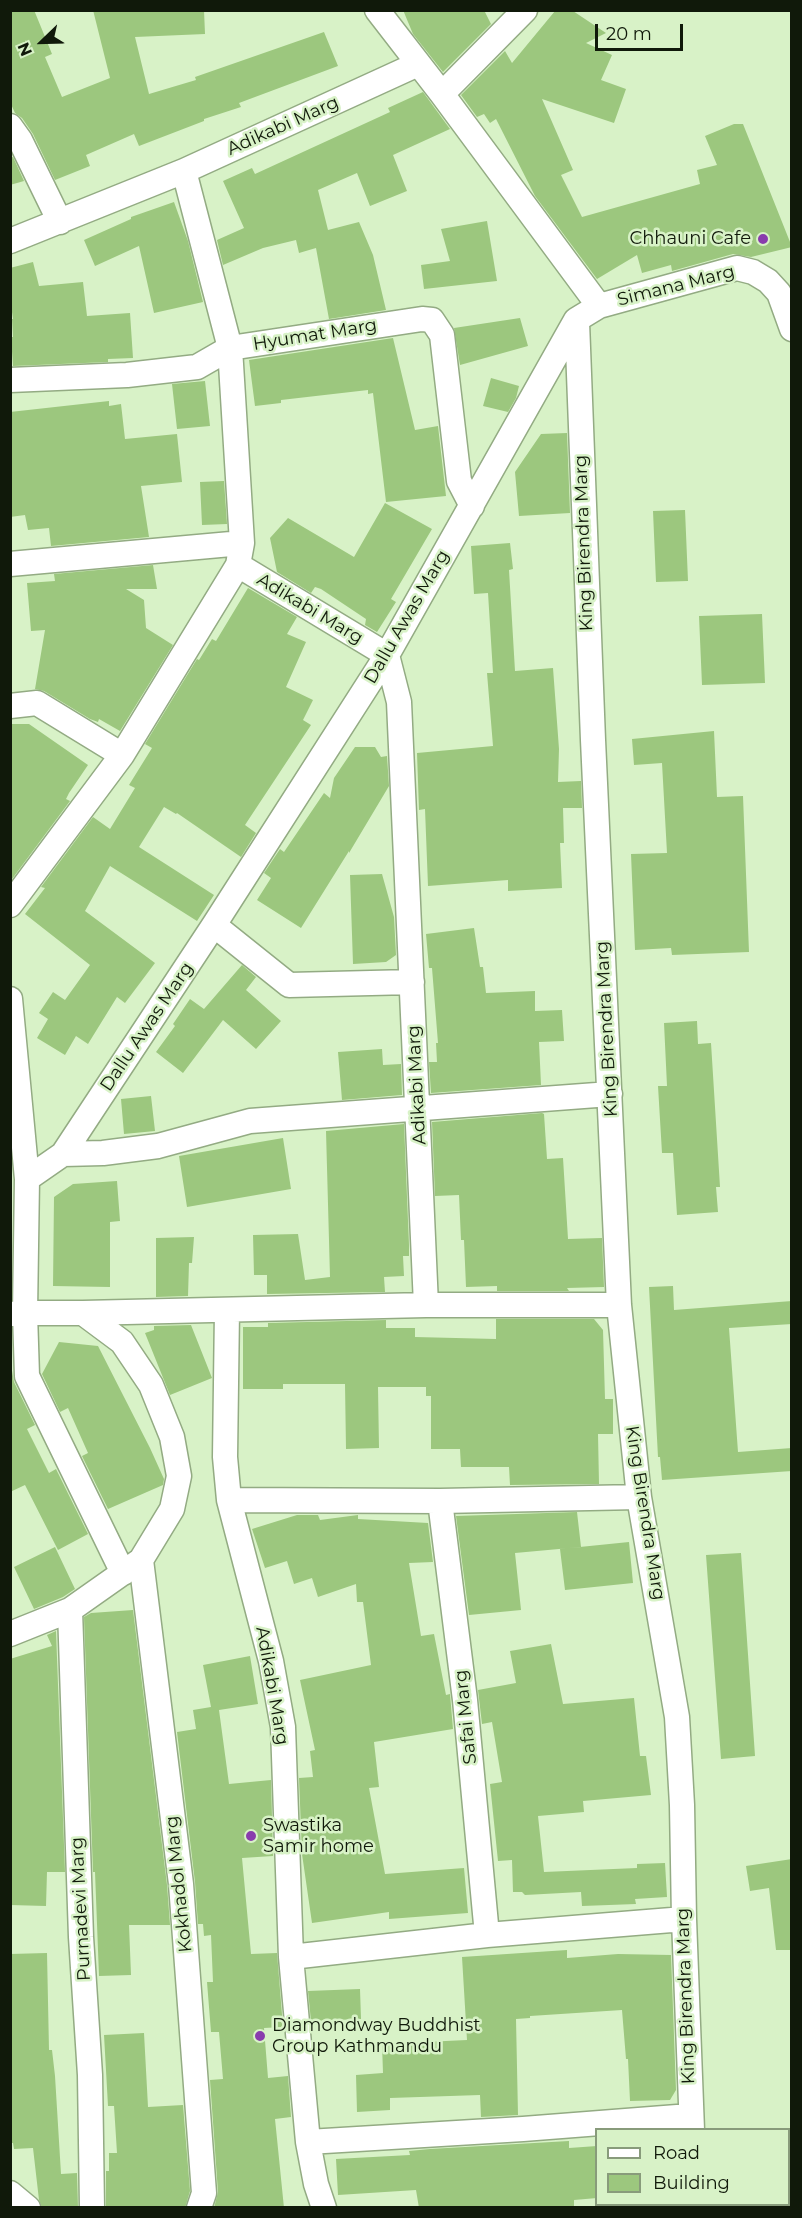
<!DOCTYPE html>
<style>
body{margin:0}
#map{position:relative;width:802px;height:2218px;overflow:hidden;background:#d8f2c7;font-family:Montserrat,sans-serif}
canvas{display:block}
.frame{position:absolute;inset:0;border:12px solid #10190a;pointer-events:none}
.legend{position:absolute;left:595px;top:2128px;width:195px;height:78px;box-sizing:border-box;background:#d8f2c7;border:2px solid #889b7b;margin:0;padding:8px 10px;list-style:none;font-size:18px;color:#10190a}
.legend li{display:flex;align-items:center;gap:12px;height:30px}
.legend b{width:30px;border:2px solid #889b7b}
.north{position:absolute;left:12px;top:12px;width:60px;height:60px;-webkit-text-stroke:4px #d8f2c7;paint-order:stroke;rotate:247deg;font-size:16px;font-weight:700;line-height:24px;text-align:center;color:#10190a}
.north::after{content:'';display:block;margin:auto;width:21px;height:27px;background:#10190a;clip-path:polygon(50% 0,100% 100%,50% 72%,0 100%)}
.scale{position:absolute;left:595px;top:24px;width:88px;height:27px;box-sizing:border-box;border:3px solid #10190a;border-top:0;padding-left:8px;font-size:18px;line-height:21px;white-space:nowrap;color:#10190a;-webkit-text-stroke:4px #d8f2c7;paint-order:stroke}
</style>
<div id="map">
<canvas width="802" height="2218"></canvas>
<div class="frame"></div>
<ul class="legend">
<li><b style="height:8px;background:#fff"></b>Road</li>
<li><b style="height:16px;background:#9cc77e"></b>Building</li>
</ul>
<div class="north">N</div>
<div class="scale">20 m</div>
</div>
<script>
const c = document.querySelector('canvas').getContext('2d');
c.lineJoin = 'round';
function paint(path, color) { c.fillStyle = color; c.fill(path, 'evenodd'); }
const toPath = rows => new Path2D(rows.map(r => 'M' + r).join(''));
function trace(path, color, width, dash) { c.strokeStyle = color; c.lineWidth = width; c.lineCap = dash ? 'butt' : 'round'; c.setLineDash(dash || []); c.stroke(path); }
function label(font, color, halo, rows, align = 'center') {
  c.font = font + ' Montserrat,sans-serif'; c.lineWidth = 5; c.setLineDash([]); c.textBaseline = 'middle'; c.strokeStyle = halo; c.fillStyle = color; for (const [text, x, y, turn = 0] of rows) {
    c.save(); c.translate(x, y); c.rotate((+turn || 0) * Math.PI / 180); c.textAlign = isNaN(turn) ? turn : align; if (halo) c.strokeText(text, 0, 0); c.fillText(text, 0, 0); c.restore();
  }
}
paint(toPath([
 [10,10,34,10,52,54,45,57,62,97,110,78,93,10,204,10,205,34,135,37,149,94,196,80,195,77,324,32,338,66,239,103,241,107,204,119,204,121,139,146,134,134,86,155,90,166,55,180,33,134,22,118,15,113,10,102],
 [403,10,484,10,491,24,443,72,413,34],
 [555,11,573,11,606,33,586,43,612,55,601,80,626,89,614,123,542,99,573,170,561,175,582,217,700,184,697,170,717,165,705,136,734,124,743,124,792,247,751,257,733,254,672,271,671,265,642,273,637,255,597,279,535,196,496,119,490,123,484,114,477,117,461,95,505,51,512,63],
 [423,92,450,129,393,155,407,191,370,206,357,173,318,190,328,230,359,222,373,255,386,310,329,319,316,248,299,253,296,240,263,248,223,265,217,240,244,228,223,181,252,168,255,174,390,112,388,108],
 [13,157,24,181,10,185,10,158],
 [174,202,188,241,203,302,154,313,139,246,95,266,84,240,131,219,131,217],
 [487,221,497,281,424,289,421,265,450,261,441,229],
 [33,262,39,286,83,282,87,316,130,313,133,358,108,359,108,362,13,366,11,337,13,337,12,319,13,319,10,298,10,268],
 [520,318,528,346,460,365,454,328],
 [393,338,415,430,438,426,446,496,386,502,373,393,368,394,368,390,281,400,281,403,255,406,249,360],
 [491,378,519,386,516,398,508,412,483,406],
 [205,381,210,426,177,429,172,384],
 [109,401,109,406,121,404,125,439,177,434,182,482,141,486,149,537,51,546,49,528,28,530,25,515,10,517,10,412],
 [567,433,570,513,519,516,515,472,541,434],
 [224,481,227,524,202,525,200,482],
 [385,503,432,529,391,599,396,602,377,632,365,625,366,619,321,589,315,587,311,593,277,572,270,538,288,518,354,557],
 [685,510,688,581,656,582,653,511],
 [510,543,513,569,509,570,515,671,553,668,559,749,558,782,581,781,582,808,563,808,564,843,560,843,562,888,508,891,508,880,428,886,425,809,419,810,417,753,493,746,487,673,493,673,488,593,474,594,471,546],
 [153,565,157,589,126,589,144,600,146,628,173,645,120,731,99,719,98,722,90,719,44,691,35,689,45,630,31,631,27,583,55,581,54,574],
 [248,588,297,617,287,634,306,642,286,687,313,700,303,720,311,725,245,825,256,833,241,857,177,813,176,814,164,807,139,847,214,895,197,921,110,866,85,911,155,963,125,1003,117,997,88,1044,76,1036,65,1055,37,1038,48,1019,39,1013,53,992,65,1000,90,965,25,914,45,888,41,887,93,817,110,829,135,788,129,785,152,748,145,744,197,659,199,660,212,639,216,641],
 [762,614,765,683,702,685,699,616],
 [10,724,29,724,88,765,69,793,66,799,70,801,12,879],
 [714,731,717,797,743,796,749,952,672,955,671,948,635,950,631,854,667,853,662,763,634,765,632,739],
 [355,747,375,747,381,757,387,756,389,786,349,853,349,851,301,928,257,900,271,878,264,873,280,849,284,852,324,793,330,798,334,778],
 [382,874,394,917,396,955,386,962,353,964,350,875],
 [474,928,480,967,483,967,486,993,535,991,535,1011,562,1010,564,1041,539,1042,541,1085,431,1093,429,1062,437,1062,436,1043,438,1043,432,968,429,968,426,934],
 [242,965,256,977,246,990,281,1021,256,1049,223,1020,183,1073,156,1052,175,1026,173,1024,190,999,204,1009],
 [697,1021,698,1044,711,1043,720,1187,716,1187,718,1212,677,1215,673,1153,662,1153,658,1086,667,1086,664,1023],
 [382,1049,383,1065,401,1064,402,1095,342,1100,338,1052],
 [151,1096,155,1131,124,1134,121,1099],
 [542,1113,544,1114,547,1159,563,1158,568,1239,602,1238,604,1287,567,1288,569,1291,497,1291,497,1286,466,1287,464,1240,461,1240,459,1195,435,1196,432,1122],
 [404,1124,409,1245,409,1256,403,1256,404,1276,384,1277,385,1292,267,1294,267,1275,254,1275,253,1235,298,1234,305,1280,330,1277,326,1131],
 [283,1138,291,1189,187,1207,179,1156],
 [117,1181,120,1221,110,1222,110,1287,53,1286,54,1197,73,1184],
 [194,1237,192,1263,189,1263,188,1296,156,1297,156,1238],
 [673,1286,674,1310,792,1301,792,1324,729,1328,738,1452,792,1448,792,1471,662,1480,660,1457,658,1457,649,1287],
 [496,1319,594,1319,603,1330,605,1399,613,1399,613,1434,598,1434,599,1484,510,1485,509,1467,461,1467,460,1449,431,1449,431,1396,426,1396,426,1387,378,1387,379,1448,346,1449,345,1384,283,1384,283,1389,243,1389,243,1327,268,1327,268,1323,386,1320,386,1328,415,1328,415,1337,496,1339],
 [191,1325,212,1378,170,1395,145,1333,154,1330,154,1326],
 [59,1342,98,1346,150,1448,164,1479,163,1485,108,1509,82,1456,88,1453,68,1408,60,1412,42,1374],
 [10,1359,14,1382,35,1425,27,1429,49,1473,56,1469,88,1534,58,1550,25,1485,10,1492],
 [577,1512,581,1547,515,1553,521,1610,469,1615,456,1516],
 [297,1515,318,1515,320,1520,358,1515,358,1519,428,1523,433,1562,409,1563,421,1636,434,1634,446,1695,450,1694,453,1729,374,1742,379,1787,369,1788,385,1874,464,1868,468,1913,389,1919,389,1912,312,1923,302,1854,299,1778,313,1777,310,1751,315,1750,300,1680,371,1665,363,1602,357,1602,356,1584,318,1597,312,1578,294,1584,287,1561,265,1568,252,1529],
 [629,1542,633,1583,565,1590,560,1549],
 [55,1547,75,1589,63,1597,34,1609,14,1567],
 [741,1553,755,1756,721,1759,706,1555],
 [133,1610,167,1885,170,1925,129,1925,131,1975,99,1976,95,1872,93,1872,84,1617,91,1613],
 [56,1631,65,1872,47,1872,46,1906,10,1905,10,1659,52,1646,47,1635],
 [551,1644,563,1704,634,1698,640,1756,646,1756,651,1795,583,1801,584,1812,538,1816,544,1872,637,1868,637,1864,665,1863,667,1897,635,1899,636,1904,582,1906,581,1892,525,1895,522,1892,513,1892,512,1860,498,1861,490,1784,502,1782,492,1722,482,1724,478,1690,516,1683,510,1651],
 [250,1656,258,1704,219,1710,229,1784,271,1780,273,1856,242,1858,251,1954,277,1953,283,2027,264,2028,268,2078,288,2076,291,2117,275,2119,284,2208,214,2208,218,2192,210,2080,223,2079,219,2032,211,2032,207,1982,213,1982,211,1935,204,1936,203,1924,198,1924,195,1882,177,1732,196,1729,193,1710,211,1707,203,1665],
 [792,1859,792,1950,776,1950,769,1888,750,1891,746,1866],
 [567,1950,567,1958,618,1954,671,1955,676,2090,670,2100,630,2101,628,2059,626,2059,622,2010,530,2016,530,2018,516,2019,518,2115,481,2117,480,2095,390,2098,390,2110,357,2112,356,2075,383,2073,382,2044,467,2040,462,1957],
 [47,1953,49,2050,52,2050,55,2076,61,2174,77,2173,78,2208,42,2208,39,2200,33,2148,14,2149,13,2143,10,2143,10,1954],
 [360,1989,361,2019,311,2021,308,1991],
 [144,2033,148,2107,183,2105,190,2191,185,2208,106,2208,106,2171,109,2171,109,2153,117,2153,114,2106,108,2106,104,2035],
 [569,2141,569,2148,597,2146,597,2198,574,2200,574,2208,419,2208,416,2190,338,2195,336,2159,410,2155,409,2151,430,2149]
]), '#9cc77e');
const street = toPath([
 [442,94,525,10],
 [10,126,20,140,60,222],
 [10,241,184,171],
 [599,306,737,268,753,272,768,281,779,293,792,329],
 [577,322,593,740,619,1305,639,1497,677,1717,682,1805,684,1919,692,2130],
 [10,380,127,375,197,367,230,348,422,319,432,320,442,335,459,481,472,506],
 [10,564,242,543],
 [238,565,387,655,399,702,426,1305],
 [10,706,37,703,122,755],
 [10,905,122,755,238,565,242,543,230,348,184,171,418,64],
 [214,925,289,985,412,982],
 [10,999,27,1179],
 [63,1154,103,1153,158,1146,250,1121,610,1094],
 [227,1310,225,1457,229,1500,271,1661,283,1727,291,1957,308,2142,316,2184,324,2208],
 [83,1313,426,1305,619,1305],
 [10,1314,25,1313,27,1376,123,1573],
 [229,1500,440,1501,639,1497],
 [440,1501,465,1700,487,1935],
 [141,1560,181,1884,204,2193,199,2208],
 [70,1610,81,1937,90,2075,92,2208],
 [10,1634,70,1610,141,1560,172,1509,179,1476,172,1437,151,1385,122,1342,83,1313,25,1313,27,1179,63,1154,214,925,387,655,576,320,599,306,442,94,377,10],
 [291,1957,487,1935,684,1919],
 [308,2142,523,2129,690,2116],
 [10,2193,28,2208],
 [701,2204,701,2208]
]);
trace(street, '#93ab83', 27);
trace(street, '#fff', 24);
for (const [x, y, r, color] of [
 [763,239,6,"#893cad"],
 [251,1836,6,"#893cad"],
 [260,2036,6,"#893cad"]
]) { const dot = new Path2D(); dot.arc(x, y, r, 0, 2 * Math.PI); c.fillStyle = color; c.fill(dot); trace(dot, '#d8f2c7', 2); }
label('18px', '#10190a', '#d8f2c7', [
 ["Adikabi Marg",283,126,-24],
 ["Simana Marg",676,286,-14],
 ["Hyumat Marg",315,335,-9],
 ["King Birendra Marg",584,543,-92],
 ["Adikabi Marg",310,609,31],
 ["Dallu Awas Marg",407,617,-60],
 ["Dallu Awas Marg",147,1027,-56],
 ["King Birendra Marg",607,1029,-93],
 ["Adikabi Marg",417,1085,-93],
 ["King Birendra Marg",645,1513,81],
 ["Adikabi Marg",272,1686,80],
 ["Safai Marg",466,1717,-96],
 ["Kokhadol Marg",179,1884,-96],
 ["Purnadevi Marg",81,1909,-93],
 ["King Birendra Marg",686,1996,-92]
]);
label('18px', '#10190a', '#d8f2c7', [
 ["Chhauni Cafe",751,239,"right"],
 ["Swastika",263,1826],
 ["Samir home",263,1847],
 ["Diamondway Buddhist",272,2026],
 ["Group Kathmandu",272,2047]
], 'left');
</script>
